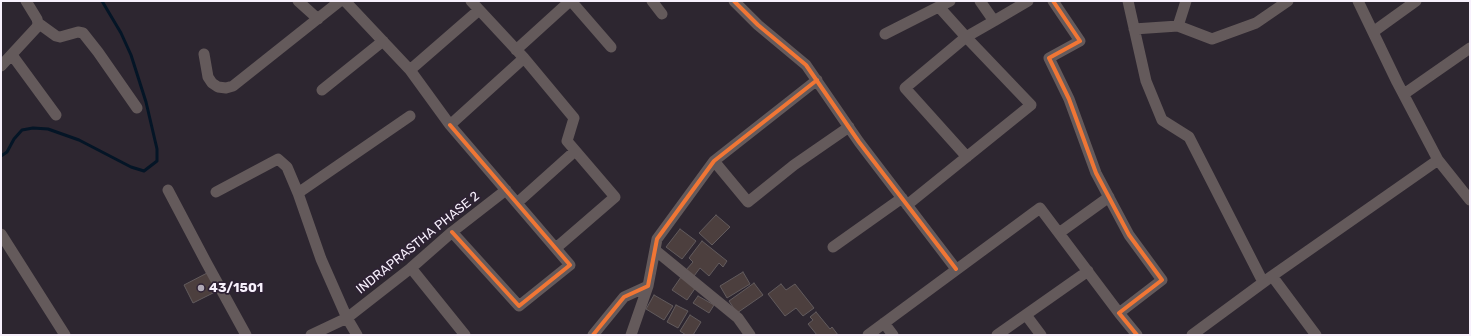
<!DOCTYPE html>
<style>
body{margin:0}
#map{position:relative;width:1471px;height:336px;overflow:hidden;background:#2d2630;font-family:Rubik,sans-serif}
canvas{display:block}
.frame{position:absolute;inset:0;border:2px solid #f7f0fc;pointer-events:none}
</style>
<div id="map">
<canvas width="1471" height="336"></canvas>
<div class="frame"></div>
</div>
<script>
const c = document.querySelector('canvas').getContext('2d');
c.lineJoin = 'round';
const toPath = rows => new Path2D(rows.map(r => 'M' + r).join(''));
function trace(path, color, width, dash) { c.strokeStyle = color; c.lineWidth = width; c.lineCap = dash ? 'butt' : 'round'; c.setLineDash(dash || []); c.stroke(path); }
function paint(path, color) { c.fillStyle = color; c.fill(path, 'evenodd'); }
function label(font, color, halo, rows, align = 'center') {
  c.font = font + ' Rubik,sans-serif'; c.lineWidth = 3.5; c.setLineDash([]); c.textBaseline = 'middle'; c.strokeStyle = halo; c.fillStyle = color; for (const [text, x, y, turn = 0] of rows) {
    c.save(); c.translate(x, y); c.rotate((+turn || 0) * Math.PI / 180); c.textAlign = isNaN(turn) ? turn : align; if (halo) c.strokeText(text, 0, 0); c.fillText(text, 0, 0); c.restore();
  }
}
trace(toPath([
 [1,156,7,152,14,139,22,130,33,128,48,129,79,140,131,167,144,171,157,161,157,149,146,102,131,55,121,33,102,1]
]), '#041526', 3);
const building = toPath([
 [716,215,730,227,712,245,699,233,716,215],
 [680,229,696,241,682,259,666,247,680,229],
 [702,241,727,261,723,267,719,263,709,276,700,268,694,276,686,270,693,262,689,258,702,241],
 [209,272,219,290,193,303,184,285,209,272],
 [743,272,750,284,727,298,720,286,743,272],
 [681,277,696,287,687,300,672,290,681,277],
 [754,283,763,295,737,313,729,301,754,283],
 [781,284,786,290,795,284,814,308,803,316,796,308,785,316,768,294,781,284],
 [654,295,673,306,664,320,646,309,654,295],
 [698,296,714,305,709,313,693,303,698,296],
 [676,305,688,311,678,328,667,322,676,305],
 [816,312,830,329,832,327,838,335,817,335,808,324,813,320,810,317,816,312],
 [690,315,701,322,693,335,686,335,680,331,690,315]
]);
paint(building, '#4c3f3e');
trace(building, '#625b5d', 1);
trace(toPath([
 [298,1,318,19],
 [345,1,410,70,450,125,524,58,471,1],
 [571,1,611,47],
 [652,1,662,14],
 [734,1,758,25,806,65,859,142,956,269],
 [980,1,994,21,1028,1],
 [1053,1,1080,41,1049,58,1069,99,1096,173,1129,235,1162,280,1119,313,1137,335],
 [1128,1,1146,81,1162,120,1189,137,1263,282],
 [1358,1,1397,82,1438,160,1470,200],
 [939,7,966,37,905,88,967,157],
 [38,23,56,36,60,37,78,32,83,33,98,52,137,108],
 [1178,26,1212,39,1256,23,1288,1],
 [1134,29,1178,26,1186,1],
 [1373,32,1416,1],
 [885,34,950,1],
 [516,50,570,1],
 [204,54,208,77,212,83,218,87,226,88,233,86,340,1],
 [12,55,56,115],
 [524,58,574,118,567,141,615,197,556,248],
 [1,66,37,27,38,23,37,19,26,1],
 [410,70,479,10],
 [322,90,383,41],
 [1404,94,1470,48],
 [450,125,570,265,519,306,452,232],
 [714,161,748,202,794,165,849,127],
 [168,190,206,262,246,335],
 [216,192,278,159,287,167,298,193,321,259,347,318,357,335],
 [298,193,410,116],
 [517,203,575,151],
 [907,205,1031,105,966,37,994,21],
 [1059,233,1109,197],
 [1,234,65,335],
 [833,247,902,198],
 [655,250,738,318,750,335],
 [411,268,465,335],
 [1272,276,1316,335],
 [1026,315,1041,335],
 [884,323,893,335],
 [311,335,347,318,411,268,452,232,506,190],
 [593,335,624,297,648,286,657,239,714,161,817,80],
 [631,335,648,286],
 [868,335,1040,208,1119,313],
 [997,335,1088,271],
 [1192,335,1272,276,1438,160]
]), '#645a5b', 11);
trace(toPath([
 [734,1,758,25,806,65,859,142,956,269],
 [1053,1,1080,41,1049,58,1069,99,1096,173,1129,235,1162,280,1119,313,1137,335],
 [450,125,570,265,519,306,452,232],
 [593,335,624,297,648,286,657,239,714,161,817,80]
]), '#f07635', 4);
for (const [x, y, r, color] of [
 [201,288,4,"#b0a9b5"]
]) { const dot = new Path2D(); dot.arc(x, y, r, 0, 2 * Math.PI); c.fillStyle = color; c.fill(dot); trace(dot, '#2e2234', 1.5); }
label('13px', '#f7f0fc', '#2e2234', [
 ["INDRAPRASTHA PHASE 2",418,243,-39]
]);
label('bold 13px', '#f7f0fc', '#2e2234', [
 ["43/1501",209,288]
], 'left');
</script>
